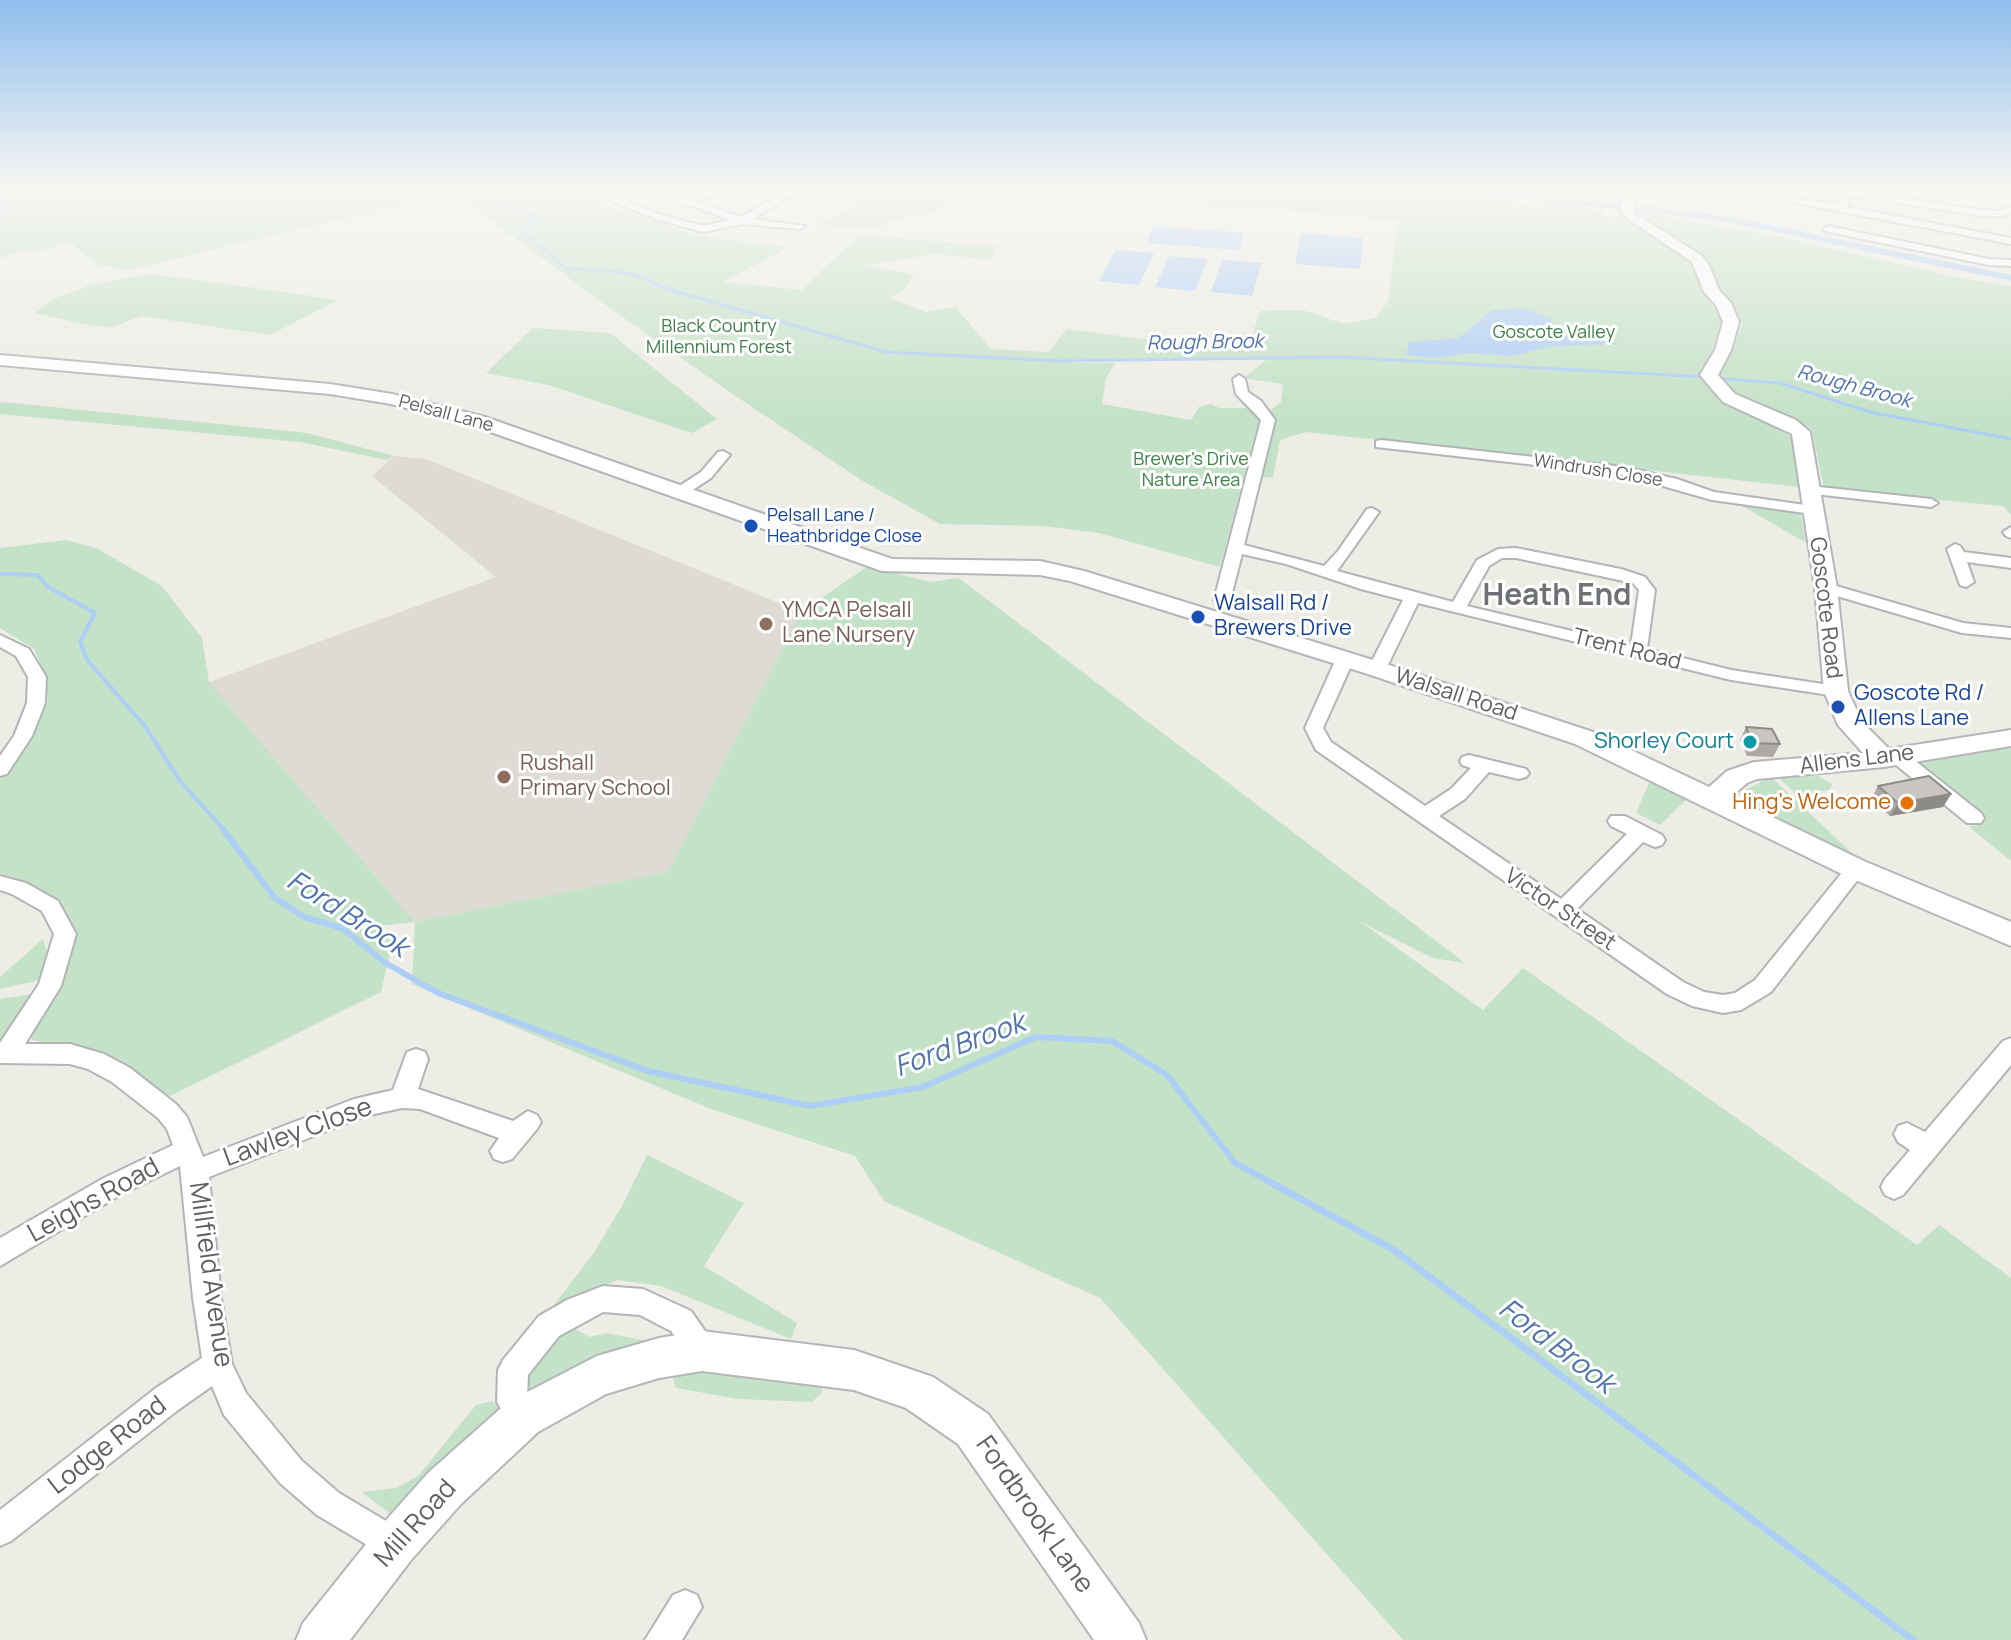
<!DOCTYPE html>
<style>
body{margin:0}
canvas{display:block;background:#edece5}
</style>
<canvas width="2011" height="1640"></canvas>
<script>
const c = document.querySelector('canvas').getContext('2d');
c.lineJoin = 'round';
function paint(path, color) { c.fillStyle = color; c.fill(path, 'evenodd'); }
const toPath = rows => new Path2D(rows.map(r => 'M' + r).join(''));
function trace(path, color, width, dash) { c.strokeStyle = color; c.lineWidth = width; c.lineCap = dash ? 'butt' : 'round'; c.setLineDash(dash || []); c.stroke(path); }
function label(font, color, halo, rows, align = 'center') {
  c.font = font + ' Manrope,sans-serif'; c.lineWidth = 6; c.setLineDash([]); c.textBaseline = 'middle'; c.strokeStyle = halo; c.fillStyle = color; for (const [text, x, y, turn = 0] of rows) {
    c.save(); c.translate(x, y); c.rotate((+turn || 0) * Math.PI / 180); c.textAlign = isNaN(turn) ? turn : align; if (halo) c.strokeText(text, 0, 0); c.fillText(text, 0, 0); c.restore();
  }
}
paint(toPath([
 [394,456,426,459,801,612,668,872,415,922,209,682,496,577,372,476]
]), '#dddbd3');
paint(toPath([
 [27,185,419,185,434,197,128,270,98,265,70,242,32,253,25,251,0,258,0,191],
 [443,185,562,185,574,194,686,232,726,240,789,247,723,282,802,290,859,235,996,246,991,260,935,254,866,266,914,274,904,290,889,298,926,312,955,307,991,349,1049,352,1067,329,1150,340,1249,346,1260,311,1303,310,1344,324,1375,318,1388,301,1398,220,984,187,958,191,936,212,910,214,880,227,815,226,887,185,1281,185,1603,210,1603,216,1631,220,1648,234,1677,247,1696,264,1704,292,1724,320,1702,373,1721,399,1791,437,1799,487,1306,432,1280,440,1273,477,1261,478,1267,413,1281,402,1283,384,1244,378,1266,360,1075,359,1075,363,1115,363,1106,378,1102,404,1191,420,1199,407,1211,404,1219,408,1257,408,1260,416,1220,567,1099,533,1043,526,940,524,861,480,727,390,614,311],
 [1631,211,1778,236,1955,277,2011,286,2011,515,2003,506,1824,489,1812,430,1796,420,1762,410,1735,396,1720,374,1743,324,1707,265,1686,246,1644,225],
 [149,274,213,282,338,300,270,335,141,316,113,327,93,326,34,313,53,299,91,285],
 [533,328,610,333,717,419,692,433,549,385,486,373],
 [4,402,307,433,394,456,387,460,300,442,0,414,0,403],
 [1739,504,1800,511,1806,543],
 [66,540,96,548,162,586,202,638,209,682,415,922,668,872,801,612,868,566,930,582,959,578,1465,963,1433,958,1361,922,1483,1010,1523,968,1917,1245,1939,1225,2011,1278,2011,1640,1403,1640,1100,1298,884,1201,855,1156,711,1109,412,984,415,922,378,926,393,941,381,992,170,1096,96,1051,32,1040,30,1033,71,956,73,935,65,909,28,882,0,873,0,780,34,734,48,701,45,675,34,649,0,628,0,548],
 [2011,745,2011,861,1969,827,1985,823,1909,760],
 [1652,776,1690,796,1660,825,1636,813],
 [1818,776,1832,784,1829,790,1820,791,1830,802,1809,807,1779,778],
 [1769,778,1773,779,1855,856,1746,804,1742,796,1745,790],
 [43,939,51,964,49,972,36,981,0,989,0,977],
 [31,994,34,998,0,1040,0,999],
 [647,1155,744,1203,704,1266,797,1323,791,1339,661,1286,618,1280,553,1306,593,1254,622,1206],
 [563,1329,575,1329,589,1337,606,1333,648,1341,668,1334,673,1342,532,1394,525,1387,523,1375],
 [680,1369,762,1377,823,1384,822,1392,812,1402,739,1399,676,1388,673,1378],
 [492,1401,499,1407,498,1422,392,1515,362,1492,396,1488,418,1476,476,1405]
]), '#c4e2c7');
paint(toPath([
 [1154,226,1244,233,1239,250,1146,243],
 [1301,233,1363,238,1360,269,1295,264],
 [1116,250,1154,253,1139,285,1099,281],
 [1169,256,1208,259,1195,291,1155,287],
 [1222,260,1262,263,1252,296,1211,292],
 [1523,308,1553,319,1549,333,1622,344,1554,346,1511,356,1472,353,1433,358,1406,355,1409,342,1459,338,1492,310]
]), '#adcef5');
trace(toPath([
 [464,185,481,191,493,202,529,212,540,219,522,230,565,268,628,273,671,290,886,352,1058,361,1340,357,1705,377],
 [0,202,7,209,0,219],
 [1715,378,1780,383,1870,412,2011,439]
]), '#adcef5', 3);
trace(toPath([
 [0,574,38,575,48,587,95,613,80,642,87,660,145,726,180,781,224,830]
]), '#adcef5', 4);
trace(toPath([
 [222,828,275,898,304,917,342,928,384,962,438,993,648,1071,810,1106,923,1087,1036,1037,1112,1041,1167,1075,1235,1163,1272,1183]
]), '#adcef5', 6);
trace(toPath([
 [1268,1181,1394,1250,1913,1640]
]), '#adcef5', 7);
paint(toPath([
 [1351,185,1390,185,1636,205,1731,217,2011,275,2011,281,1731,223,1636,211,1351,185]
]), '#adcef5');
const street = toPath([
 [588,185,600,185,596,189,662,215,703,226,731,220,632,185,646,185,684,198,727,185,742,185,693,201,741,217,797,185,808,185,753,219,805,226,800,229,742,224,703,232,656,219,585,191,588,185],
 [1678,185,1705,185,1717,189,1712,192,1678,185],
 [1838,185,1848,185,1848,190,1982,210,1998,211,2011,207,2011,213,2002,216,1982,216,1848,195,1848,207,2011,238,2011,244,1764,197,1769,194,1838,205,1838,185],
 [1828,226,1989,259,2011,260,2011,266,1989,265,1824,231,1823,229,1828,226],
 [1239,375,1245,379,1248,392,1261,401,1275,420,1244,545,1324,566,1338,551,1367,509,1372,508,1379,512,1337,571,1453,602,1477,560,1498,549,1516,548,1621,569,1645,577,1655,590,1647,649,1731,670,1836,686,1845,691,1836,696,1731,680,1418,603,1386,669,1377,674,1368,669,1403,600,1361,589,1286,564,1242,554,1231,597,1241,602,1233,607,1216,603,1214,600,1261,420,1236,394,1233,379,1239,375],
 [1502,558,1516,558,1633,583,1639,590,1631,645,1467,606,1489,566,1502,558],
 [1381,440,1624,467,1677,479,1714,492,1812,506,1819,510,1812,514,1712,500,1624,475,1376,447,1376,441,1381,440],
 [723,451,730,455,711,478,688,493,678,493,678,487,701,472,718,452,723,451],
 [1810,486,1931,499,1938,503,1931,507,1805,493,1805,487,1810,486],
 [2011,527,2011,538,2006,536,2003,532,2011,527],
 [1955,544,1960,546,1964,552,2011,558,2011,568,1967,562,1974,582,1966,587,1960,585,1947,549,1955,544],
 [1826,583,1963,623,2011,628,2011,638,1962,633,1820,591,1818,588,1826,583],
 [0,635,29,649,46,677,45,703,32,736,7,774,0,776,0,756,14,736,27,703,28,677,16,656,0,647,0,635],
 [1345,654,1354,659,1323,728,1331,742,1425,806,1451,789,1471,768,1462,765,1460,761,1462,757,1469,755,1526,769,1529,773,1526,777,1519,779,1489,772,1465,799,1439,816,1561,899,1627,834,1611,826,1608,821,1611,816,1625,816,1662,835,1665,840,1662,845,1655,847,1643,842,1577,909,1683,982,1704,992,1723,995,1735,993,1755,980,1849,864,1856,862,1863,864,1866,869,1771,992,1741,1010,1723,1013,1692,1006,1667,994,1316,750,1305,728,1336,659,1345,654],
 [1897,750,1904,752,1981,813,1984,818,1981,823,1967,823,1890,760,1888,756,1890,752,1897,750],
 [0,876,26,883,58,901,76,934,61,986,25,1044,70,1044,104,1054,130,1068,176,1104,187,1117,203,1157,354,1099,393,1090,407,1052,416,1049,425,1052,428,1059,418,1089,513,1121,528,1111,537,1115,541,1122,537,1129,512,1159,503,1162,494,1159,490,1151,499,1138,420,1109,402,1108,365,1116,209,1177,221,1298,232,1364,246,1393,302,1461,339,1493,406,1533,411,1544,406,1555,395,1560,384,1555,317,1515,280,1483,224,1415,212,1386,178,1410,11,1541,0,1546,0,1510,156,1388,202,1358,193,1298,180,1166,120,1195,0,1266,0,1238,102,1179,173,1145,167,1129,158,1118,112,1082,88,1069,70,1064,0,1063,0,1043,39,984,54,934,42,911,12,894,0,890,0,876],
 [2011,1038,2011,1065,1903,1195,1894,1199,1885,1195,1881,1187,1885,1179,1910,1150,1898,1142,1894,1134,1898,1126,1907,1123,1925,1132,2003,1041,2011,1038],
 [603,1286,643,1289,691,1311,712,1341,717,1351,712,1361,702,1365,692,1361,671,1331,640,1315,603,1312,559,1336,528,1375,527,1397,538,1417,534,1428,523,1432,512,1428,497,1402,498,1370,503,1360,539,1316,567,1300,603,1286],
 [685,1590,697,1595,702,1607,682,1640,645,1640,673,1595,685,1590]
]);
const secondary = toPath([
 [1630,185,1643,185,1634,205,1635,213,1702,256,1709,265,1719,290,1731,303,1739,322,1731,350,1718,375,1735,394,1796,420,1810,432,1837,588,1848,691,1862,722,1889,749,2011,730,2011,746,1884,767,1757,779,1747,783,1731,797,1866,862,2011,922,2011,946,1846,876,1575,744,1368,674,1070,581,1040,575,882,571,471,425,391,404,330,394,0,365,0,355,330,384,392,394,485,417,892,559,1040,561,1084,571,1386,664,1593,732,1709,787,1727,771,1754,762,1863,753,1838,725,1824,691,1815,588,1792,434,1723,402,1700,375,1715,350,1723,322,1716,305,1704,292,1692,262,1622,215,1620,205,1630,185],
 [702,1331,854,1350,933,1377,988,1414,1139,1623,1146,1640,1094,1640,958,1444,906,1408,854,1390,702,1371,659,1378,606,1394,538,1432,461,1504,411,1560,350,1640,296,1640,303,1623,379,1528,429,1472,508,1402,597,1356,659,1338,702,1331]
]);
trace(street, '#b2b4b8', 4);
trace(secondary, '#b4b6ba', 4);
paint(street, '#fff');
paint(secondary, '#fff');
paint(toPath([
 [1746,727,1780,744,1773,757,1747,756,1740,740],
 [1878,786,1951,794,1943,807,1890,816,1871,799]
]), '#adaaa6');
paint(toPath([
 [1951,794,1943,807,1890,816,1898,803]
]), '#8d8b87');
const building = toPath([
 [1746,727,1772,729,1780,744,1753,743,1746,727],
 [1929,776,1951,794,1898,803,1878,786,1929,776]
]);
paint(building, '#c9c6c1');
trace(building, '#8d8b87', 2);
const sky = c.createLinearGradient(0, 0, 0, 415);
sky.addColorStop(0, '#90beed');
sky.addColorStop(0.45, '#f7f6f3');
sky.addColorStop(1, '#f7f6f300');
c.fillStyle = sky;
c.fillRect(0, 0, 2011, 415);
for (const [x, y, r, color] of [
 [751,526,8,"#1a4fb4"],
 [1198,617,8,"#1a4fb4"],
 [766,624,8,"#8d6e63"],
 [1838,707,8,"#1a4fb4"],
 [1750,742,8,"#0f9aa8"],
 [504,777,8,"#8d6e63"],
 [1907,803,8,"#e8710a"]
]) { const dot = new Path2D(); dot.arc(x, y, r, 0, 2 * Math.PI); c.fillStyle = color; c.fill(dot); trace(dot, '#fff', 3); }
label('18px', '#3f8049', '#fff', [
 ["Black Country",719,327],
 ["Millennium Forest",719,348],
 ["Goscote Valley",1554,333],
 ["Brewer's Drive",1191,460],
 ["Nature Area",1191,481]
]);
label('18px', '#5d5f63', '#fff', [
 ["Pelsall Lane",446,414,15],
 ["Windrush Close",1598,471,9]
]);
label('18px', '#164399', '#fff', [
 ["Pelsall Lane /",767,516],
 ["Heathbridge Close",767,537]
], 'left');
label('italic 20px', '#5073ad', '#fff', [
 ["Rough Brook",1205,343,-1],
 ["Rough Brook",1854,387,15]
]);
label('22px', '#164399', '#fff', [
 ["Walsall Rd /",1214,604],
 ["Brewers Drive",1214,629],
 ["Goscote Rd /",1854,694],
 ["Allens Lane",1854,719]
], 'left');
label('22px', '#5d5f63', '#fff', [
 ["Goscote Road",1825,608,83],
 ["Trent Road",1627,650,14],
 ["Walsall Road",1456,695,18],
 ["Allens Lane",1857,760,-7],
 ["Victor Street",1560,910,34]
]);
label('22px', '#785e54', '#fff', [
 ["YMCA Pelsall",782,611],
 ["Lane Nursery",782,636],
 ["Rushall",520,764],
 ["Primary School",520,789]
], 'left');
label('22px', '#0d838f', '#fff', [
 ["Shorley Court",1734,742]
], 'right');
label('22px', '#c56008', '#fff', [
 ["Hing's Welcome",1891,803]
], 'right');
label('26px', '#5d5f63', '#fff', [
 ["Lawley Close",298,1133,-20],
 ["Leighs Road",94,1201,-29],
 ["Millfield Avenue",210,1275,82],
 ["Lodge Road",108,1446,-38],
 ["Fordbrook Lane",1034,1515,55],
 ["Mill Road",416,1524,-48]
]);
label('italic 28px', '#5073ad', '#fff', [
 ["Ford Brook",347,915,32],
 ["Ford Brook",960,1046,-20],
 ["Ford Brook",1556,1347,37]
]);
label('bold 30px', '#6e7175', '#fff', [
 ["Heath End",1557,597]
]);
</script>
